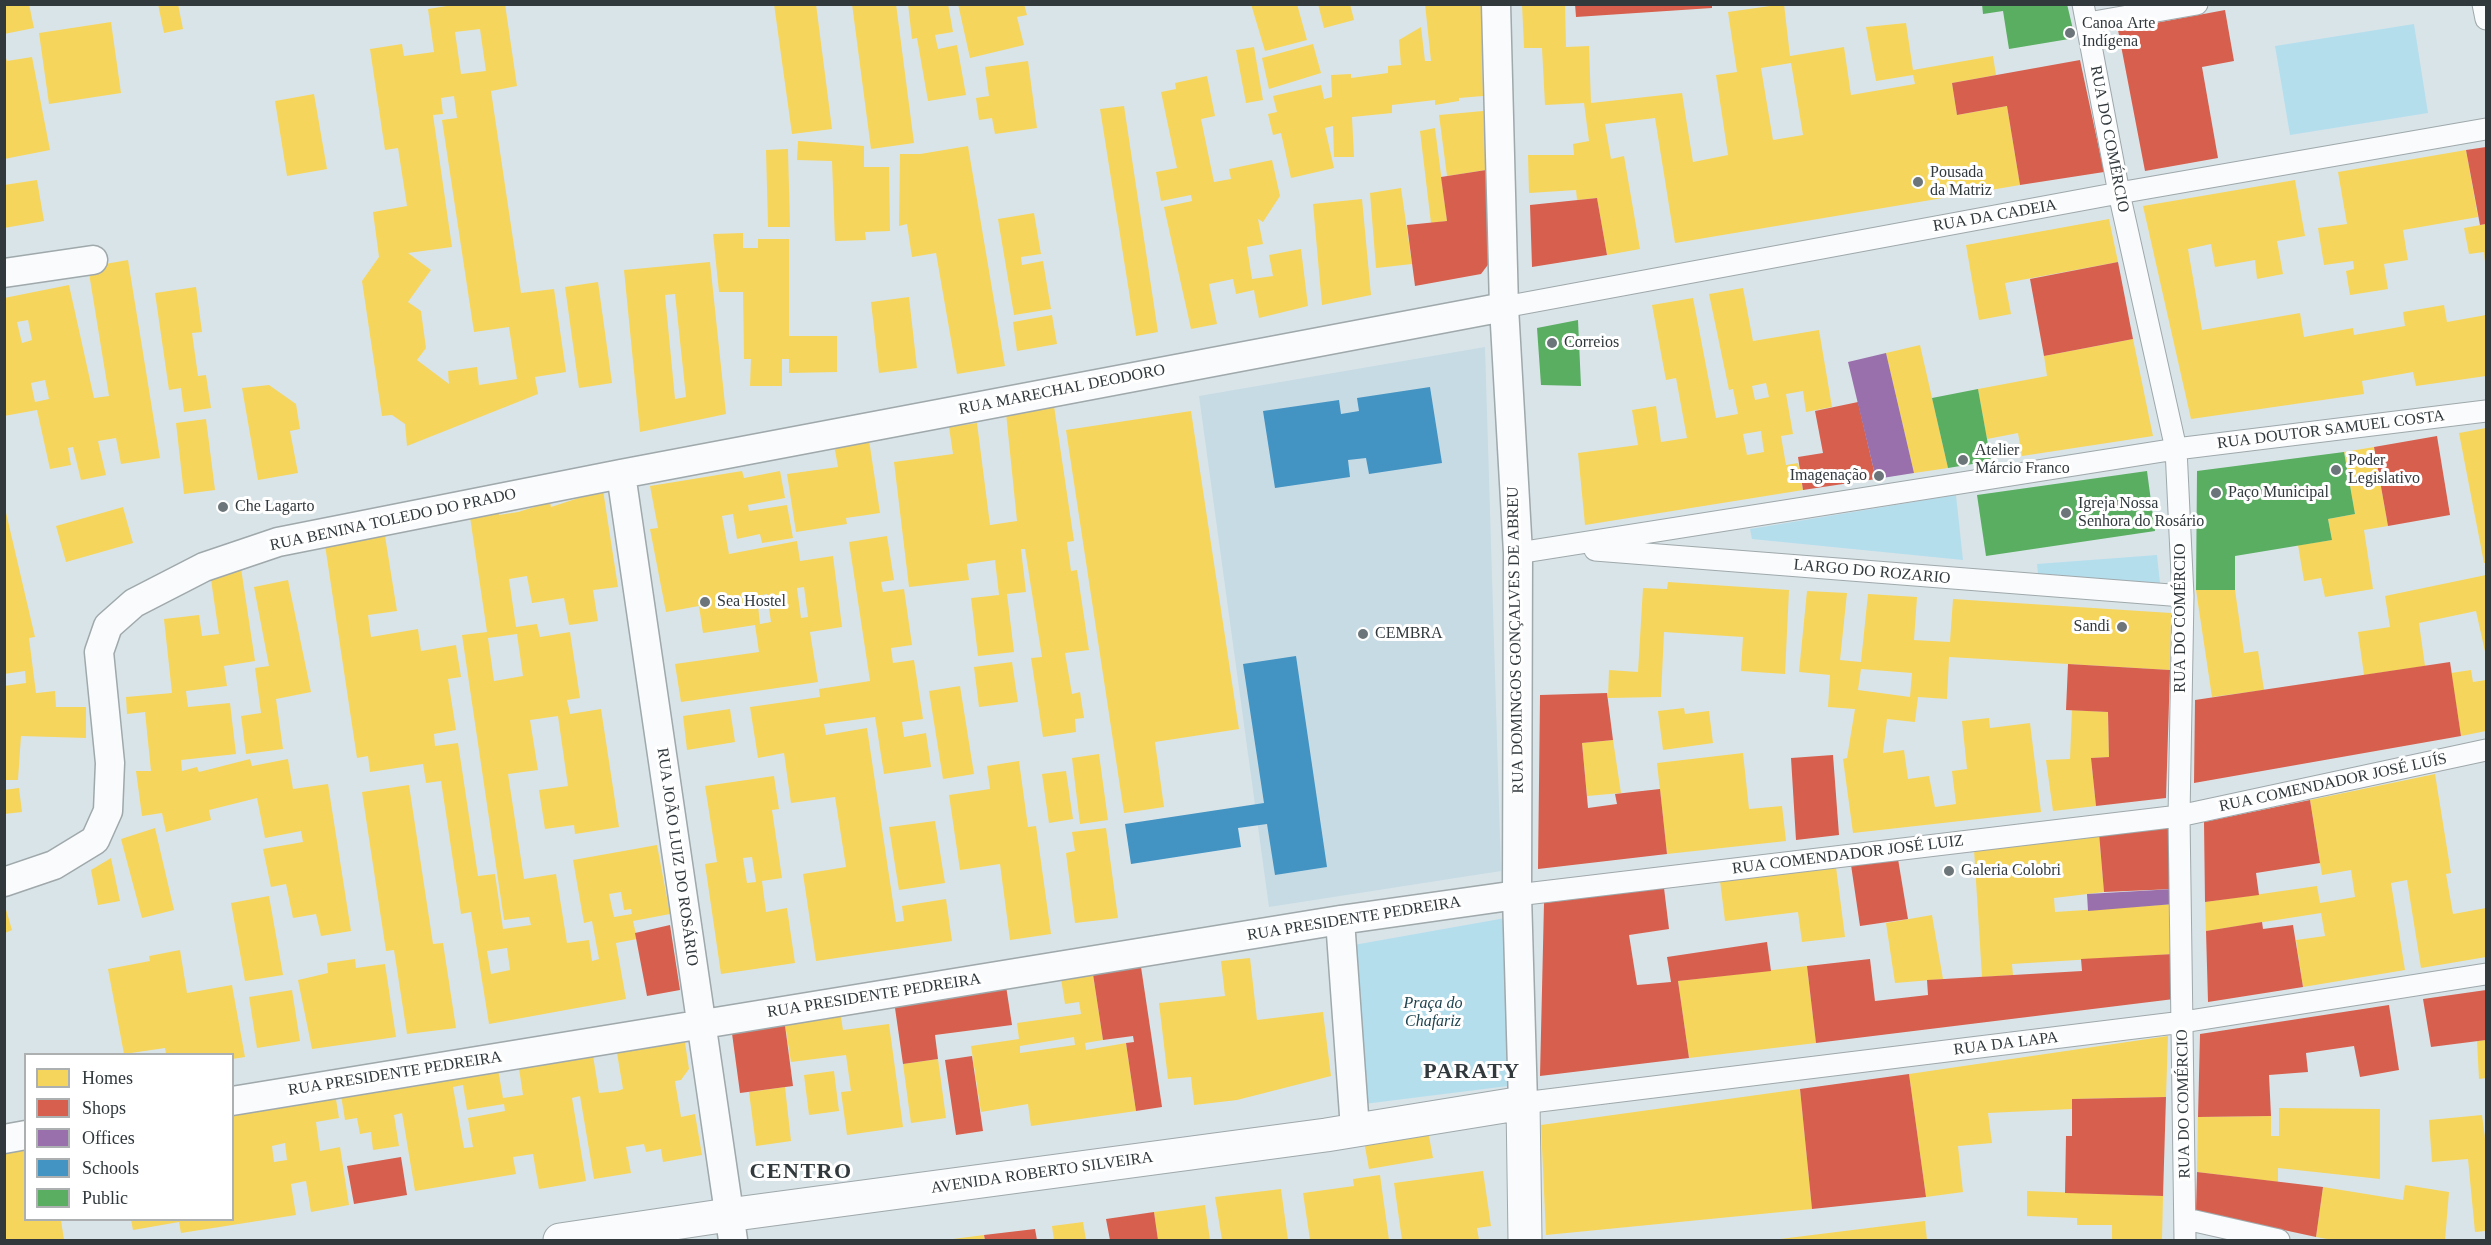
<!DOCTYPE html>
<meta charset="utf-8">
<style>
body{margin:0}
#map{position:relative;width:2491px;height:1245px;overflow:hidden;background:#d9e4e9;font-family:"Times New Roman",serif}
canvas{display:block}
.frame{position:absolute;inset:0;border:6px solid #31393d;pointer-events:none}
.legend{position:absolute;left:24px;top:1053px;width:210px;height:168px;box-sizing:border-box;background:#fff;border:2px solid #adb0b1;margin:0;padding:8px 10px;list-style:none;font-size:18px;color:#31393d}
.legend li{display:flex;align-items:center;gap:12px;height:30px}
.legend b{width:30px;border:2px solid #adb0b1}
</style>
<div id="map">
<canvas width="2491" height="1245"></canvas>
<div class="frame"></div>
<ul class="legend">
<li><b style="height:16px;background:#f6d55c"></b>Homes</li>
<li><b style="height:16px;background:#d6604d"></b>Shops</li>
<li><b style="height:16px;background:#9970ab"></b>Offices</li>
<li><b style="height:16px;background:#4393c3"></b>Schools</li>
<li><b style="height:16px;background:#5aae61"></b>Public</li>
</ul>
</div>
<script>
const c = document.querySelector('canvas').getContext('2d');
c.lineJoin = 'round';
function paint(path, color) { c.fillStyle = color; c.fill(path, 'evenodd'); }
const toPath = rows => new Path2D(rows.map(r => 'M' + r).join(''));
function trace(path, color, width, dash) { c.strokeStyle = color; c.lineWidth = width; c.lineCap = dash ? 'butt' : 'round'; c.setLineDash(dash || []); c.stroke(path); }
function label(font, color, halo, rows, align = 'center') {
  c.font = font + ' "Times New Roman",serif'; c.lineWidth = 6; c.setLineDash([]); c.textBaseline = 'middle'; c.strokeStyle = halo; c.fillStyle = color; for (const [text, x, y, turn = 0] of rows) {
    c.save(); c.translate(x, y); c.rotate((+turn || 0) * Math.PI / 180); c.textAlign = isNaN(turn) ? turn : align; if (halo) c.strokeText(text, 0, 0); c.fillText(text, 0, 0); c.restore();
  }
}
paint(toPath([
 [1485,347,1501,871,1269,907,1199,396]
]), '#c7dbe4');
paint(toPath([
 [2414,24,2428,113,2290,135,2275,46],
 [1956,495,1963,560,1752,539,1750,529],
 [2157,555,2160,583,2038,574,2037,564],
 [1511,917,1508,1086,1364,1104,1348,946]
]), '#b5deed');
paint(toPath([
 [4,4,29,4,34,28,4,34],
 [158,4,178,4,183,29,164,33],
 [459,4,505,4,517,86,491,91,521,293,554,289,566,372,535,377,538,394,407,446,405,424,392,415,382,416,362,281,379,257,373,212,407,206,398,148,385,150,370,49,402,44,404,56,434,52,428,9],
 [480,29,486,71,461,74,455,32],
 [454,96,457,118,442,120,474,332,509,327,517,379,479,385,477,367,448,371,449,384,417,360,426,348,421,311,408,302,431,270,408,253,452,247,433,115,443,114,441,98],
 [774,4,816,4,832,129,792,134],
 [852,4,896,4,914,143,871,149],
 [908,4,948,4,953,32,935,35,938,49,957,45,966,95,928,101,917,38,912,39],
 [958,4,1024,4,1027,15,1017,17,1024,45,970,58],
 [1251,4,1297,4,1307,40,1265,51],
 [1318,4,1350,4,1354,20,1324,28],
 [1425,4,1481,4,1483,96,1459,98,1459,101,1435,105,1435,100,1392,105,1392,113,1352,117,1354,157,1334,157,1333,126,1325,128,1334,168,1291,178,1281,133,1273,135,1268,114,1277,112,1273,96,1321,85,1324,99,1332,97,1331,75,1351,74,1351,78,1388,73,1388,66,1401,65,1399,40,1421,27,1425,61,1431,61],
 [1522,4,1565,4,1566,47,1589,46,1591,103,1682,93,1693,162,1728,155,1716,75,1737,72,1728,12,1784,4,1790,56,1844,47,1851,95,1915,84,1913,75,1876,81,1866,27,1906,23,1913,70,1993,56,1996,75,1952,83,1957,115,2007,106,2020,185,1675,243,1655,118,1605,124,1611,159,1624,156,1640,249,1607,255,1597,198,1577,200,1576,190,1529,193,1528,155,1574,155,1573,144,1589,141,1584,103,1545,105,1542,48,1524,48],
 [1791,63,1803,135,1773,140,1761,68],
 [111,22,121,93,49,104,39,33],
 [1313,44,1321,73,1269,89,1262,58],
 [1254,47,1263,100,1246,103,1236,50],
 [4,52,7,61,32,57,50,150,4,159],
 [1028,61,1037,128,995,134,992,118,979,120,976,98,989,96,985,67],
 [1207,76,1215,116,1201,119,1214,182,1231,179,1229,169,1272,160,1280,196,1263,222,1258,219,1263,244,1247,247,1252,279,1273,276,1269,255,1301,249,1308,306,1259,318,1254,290,1236,294,1233,279,1209,284,1217,324,1191,329,1164,207,1192,201,1191,195,1161,201,1156,172,1177,168,1161,92,1176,89,1175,83],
 [314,94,327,169,287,176,275,101],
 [1124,106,1158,332,1136,336,1100,109],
 [1483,111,1486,170,1447,176,1439,115],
 [1435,128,1447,221,1431,223,1420,131],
 [798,141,864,146,864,167,889,167,890,231,865,232,866,240,835,241,832,161,797,160],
 [968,146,1005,366,957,374,936,253,912,257,907,224,899,226,900,154,920,154],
 [788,149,790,227,768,227,766,150],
 [2466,150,2478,217,2403,230,2408,260,2384,264,2388,289,2350,295,2346,271,2354,269,2353,261,2324,265,2318,228,2347,224,2338,172],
 [37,180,44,221,4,228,4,185],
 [2295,180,2305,236,2277,241,2283,274,2257,279,2255,260,2215,267,2211,244,2188,249,2202,330,2300,313,2304,337,2353,328,2354,335,2405,326,2403,312,2444,305,2447,322,2486,315,2486,376,2416,386,2413,372,2362,381,2364,394,2191,419,2143,206],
 [1401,188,1412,264,1376,268,1370,193],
 [1362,199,1371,295,1322,305,1313,204],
 [1034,213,1041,254,1021,257,1022,265,1043,261,1051,309,1014,315,998,219],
 [2109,219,2118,262,2005,283,2011,314,1979,320,1966,245],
 [2486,224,2486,262,2485,262,2484,252,2469,254,2464,228],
 [743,233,743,248,758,248,758,239,789,239,789,336,837,336,837,372,789,373,789,359,782,359,782,386,750,386,751,359,744,359,743,292,719,292,713,234],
 [128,260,160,458,121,464,116,438,98,441,106,475,81,480,73,447,68,448,71,465,50,469,37,410,4,416,4,298,69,285,94,398,109,396,88,267],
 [28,320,32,340,22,343,17,322],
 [45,380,49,399,35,402,31,383],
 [710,262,726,414,640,432,624,270],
 [675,294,686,397,675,399,665,295],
 [598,282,612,383,579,388,565,287],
 [196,287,202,332,192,333,198,376,206,375,211,408,184,412,181,388,169,390,155,293],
 [1743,288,1753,341,1819,330,1832,407,1806,412,1803,391,1786,394,1793,434,1781,436,1786,465,1798,463,1803,490,1585,525,1578,453,1638,445,1632,410,1656,406,1661,442,1687,438,1676,378,1666,380,1652,305,1693,298,1716,418,1738,414,1733,389,1729,390,1709,294],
 [1766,383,1769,397,1755,400,1752,386],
 [1761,431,1764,452,1747,455,1743,434],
 [909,297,917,368,879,373,871,302],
 [1052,315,1057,344,1017,351,1013,322],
 [2133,339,2153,436,2022,456,2018,433,1987,439,1978,389,2047,376,2044,356],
 [1920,345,1948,468,1914,473,1886,353],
 [269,385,296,404,300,429,290,431,298,473,258,480,242,388],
 [1054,406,1074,541,1067,542,1071,571,1077,570,1089,650,1065,653,1072,694,1080,692,1084,718,1075,719,1076,732,1043,737,1031,658,1042,657,1025,549,1021,549,1026,592,1007,594,1014,652,978,656,971,598,999,595,995,560,967,564,969,580,909,587,894,462,953,454,949,427,977,423,990,525,1017,521,1006,413],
 [1191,411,1239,729,1155,742,1164,807,1124,813,1066,430],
 [206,419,215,490,184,494,176,423],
 [2486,428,2486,563,2484,563,2459,433],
 [869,440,880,513,846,518,847,524,796,532,787,474,838,467,834,445],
 [2374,447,2388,526,2364,530,2373,589,2325,597,2321,578,2304,581,2298,545,2332,540,2328,519,2355,514,2344,452],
 [742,471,744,478,780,471,785,498,748,505,749,511,787,505,793,538,762,543,760,534,737,539,733,514,722,516,729,554,797,541,800,561,833,556,842,627,810,632,818,682,681,702,675,664,759,652,755,625,703,633,699,606,666,612,650,529,658,528,650,486],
 [804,587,808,617,801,618,797,588],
 [767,594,771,622,760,624,757,596],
 [603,490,618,587,593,590,598,621,569,625,564,598,532,603,527,576,509,579,516,627,537,624,540,637,570,632,580,698,567,700,570,714,601,709,619,827,575,834,574,825,545,829,539,790,568,786,558,716,530,720,538,770,508,774,524,879,556,874,567,943,589,940,592,961,599,959,592,921,584,923,573,860,657,845,670,914,633,921,637,939,616,943,626,999,489,1024,471,912,461,914,441,781,426,783,423,764,370,772,368,756,357,758,325,545,385,536,397,611,368,615,371,637,418,629,421,651,456,645,461,677,448,679,456,730,434,734,435,746,458,743,478,876,495,874,503,929,531,925,529,917,504,920,462,635,487,632,470,517,498,507,499,515,518,512,550,502,551,507],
 [517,634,523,676,494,681,488,638],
 [621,892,624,910,631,909,632,914,614,917,609,894],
 [507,948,510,970,491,974,487,951],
 [4,504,35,637,29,638,36,693,55,691,56,707,86,707,86,738,21,736,18,780,4,780,4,686,26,683,25,671,4,674],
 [123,507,133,543,66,562,56,526],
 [887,536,894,580,881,582,883,592,904,589,912,645,891,648,893,663,914,660,923,719,902,722,904,737,926,733,931,767,884,774,875,717,824,724,826,735,867,728,896,922,904,921,902,906,946,899,952,941,816,961,803,874,846,867,835,797,791,803,784,753,758,758,750,707,820,697,819,689,870,681,849,542],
 [241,568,255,661,224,666,227,686,186,691,188,707,230,703,236,754,181,760,182,771,197,767,199,772,250,759,252,766,288,759,293,789,328,784,351,931,321,936,316,914,293,918,286,884,271,887,263,849,303,842,301,831,265,838,257,798,209,810,211,820,166,832,162,813,142,816,136,771,151,771,145,712,127,714,126,697,172,693,164,619,199,615,202,636,219,634,210,573],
 [2486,575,2486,656,2476,611,2419,623,2425,666,2364,675,2358,632,2390,627,2385,596],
 [288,580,311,692,276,699,283,749,246,754,241,716,261,713,255,668,269,666,254,587],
 [1668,582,1789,590,1785,674,1741,671,1743,637,1664,632,1661,697,1608,698,1609,670,1638,672,1643,588,1667,589],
 [2196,590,2235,590,2244,653,2258,651,2264,690,2212,697],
 [1807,591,1847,593,1840,660,1861,662,1868,594,1917,597,1914,640,1950,642,1953,599,2171,613,2170,670,1949,657,1947,699,1918,697,1915,722,1887,719,1883,753,1904,750,1908,779,1929,776,1935,807,1956,804,1952,771,1967,769,1962,721,1989,718,1990,728,2030,723,2041,812,1853,833,1843,759,1847,758,1855,709,1828,707,1830,675,1799,672],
 [1861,669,1912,673,1910,697,1858,690],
 [1012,662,1018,702,979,707,974,667],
 [2471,670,2473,682,2486,680,2486,731,2461,736,2451,673],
 [960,686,974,774,943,779,929,691],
 [1684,708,1685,714,1709,711,1713,743,1663,750,1658,711],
 [730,709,735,742,687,750,683,716],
 [2072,710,2108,712,2109,757,2091,758,2096,806,2053,811,2046,760,2070,759],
 [1613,740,1621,793,1587,796,1582,743],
 [1743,753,1749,809,1782,806,1786,841,1667,854,1657,763],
 [1099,754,1108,820,1080,824,1072,758],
 [1019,761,1028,827,1036,826,1051,934,1010,940,1000,864,960,870,949,795,990,789,987,766],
 [1066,771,1073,819,1049,823,1042,774],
 [2435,774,2451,873,2446,874,2453,914,2486,908,2486,957,2421,968,2407,880,2391,883,2405,970,2303,987,2296,940,2325,936,2321,913,2206,931,2205,902,2317,886,2320,903,2355,897,2351,870,2322,875,2310,800],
 [774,776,779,809,772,810,782,878,762,881,766,912,787,908,795,963,721,974,705,864,717,862,705,786],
 [752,857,756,882,747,883,743,858],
 [409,785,433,944,443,943,456,1028,407,1034,394,950,386,951,362,792],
 [19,788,22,812,4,814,4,790],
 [935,821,945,883,899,890,889,827],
 [155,828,174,910,142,918,121,839],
 [1106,828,1118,918,1075,923,1066,853,1075,851,1072,832],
 [2099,833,2104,892,2054,898,2055,912,2174,904,2174,954,2012,964,2013,975,1982,977,1974,849],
 [111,858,120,901,98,905,91,870],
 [1836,867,1845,937,1802,942,1798,912,1725,921,1720,881],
 [269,896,283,975,245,981,231,903],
 [5,906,12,930,5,933],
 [1932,915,1943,979,1895,983,1886,923],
 [180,950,187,993,232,985,245,1057,232,1059,232,1054,166,1054,165,1048,124,1054,108,969,150,961,149,956],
 [1250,958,1257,1020,1323,1012,1331,1076,1237,1100,1194,1105,1191,1077,1168,1079,1159,1003,1225,996,1221,961],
 [355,959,356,968,385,964,396,1037,312,1049,298,980,328,973,327,963],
 [1807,966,1816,1043,1689,1058,1678,981],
 [1093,974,1103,1040,1085,1043,1086,1050,1126,1043,1136,1111,1031,1126,1028,1104,981,1112,971,1046,1019,1039,1017,1023,1081,1014,1079,1002,1065,1004,1061,979],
 [1074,1037,1075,1045,1020,1053,1020,1046],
 [292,990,300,1041,257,1048,249,997],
 [840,1011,843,1030,889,1024,903,1127,847,1135,841,1092,851,1091,846,1055,791,1062,784,1018],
 [684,1036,689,1069,681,1080,675,1081,681,1117,695,1114,702,1155,663,1162,661,1149,646,1152,644,1144,626,1147,631,1173,594,1179,580,1096,572,1098,586,1181,539,1189,533,1154,513,1157,516,1174,415,1191,402,1113,394,1115,399,1146,373,1150,371,1132,360,1134,357,1118,345,1120,341,1095,498,1069,503,1098,523,1095,518,1062,592,1049,599,1093,617,1091,623,1089,616,1047],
 [463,1085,467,1110,504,1104,505,1111,468,1118,473,1147,464,1148,453,1087],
 [2168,1036,2166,1097,2072,1099,2072,1109,1988,1113,1992,1143,1958,1146,1963,1192,1926,1197,1909,1074],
 [2486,1040,2486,1078,2479,1079,2477,1041],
 [938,1059,946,1118,911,1123,903,1064],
 [834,1071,839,1111,809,1115,804,1075],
 [785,1087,791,1141,756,1146,749,1092],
 [1800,1089,1812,1209,1546,1235,1541,1125],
 [335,1093,339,1118,316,1122,320,1151,340,1147,349,1205,311,1212,306,1181,291,1184,296,1215,181,1233,179,1222,133,1230,131,1220,232,1220,232,1110],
 [285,1143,287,1160,274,1162,272,1146],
 [2279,1108,2380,1109,2380,1179,2278,1168,2278,1182,2197,1172,2198,1117,2271,1116,2271,1136,2279,1136],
 [2482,1115,2486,1146,2486,1231,2475,1232,2468,1159,2432,1162,2429,1120],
 [1427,1125,1433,1158,1369,1169,1363,1136],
 [26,1150,26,1220,61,1220,64,1240,4,1240,4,1153],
 [1483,1171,1491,1226,1477,1228,1479,1240,1402,1240,1394,1183],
 [1380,1175,1389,1240,1310,1240,1303,1193,1354,1186,1353,1179],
 [2405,1185,2449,1192,2445,1240,2333,1240,2316,1237,2323,1187,2403,1200],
 [1281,1189,1288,1240,1222,1240,1215,1197],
 [2027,1191,2163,1196,2162,1240,2112,1240,2112,1225,2077,1225,2077,1218,2027,1216],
 [1205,1205,1210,1240,1158,1240,1154,1212],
 [1925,1221,1927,1240,1780,1240,1780,1239],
 [1083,1222,1086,1240,1054,1240,1052,1226],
 [984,1235,985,1240,953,1240,953,1239]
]), '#f6d55c');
paint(toPath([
 [1575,4,1712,4,1712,8,1576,17],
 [2225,10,2234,61,2202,67,2218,158,2145,171,2118,30],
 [2080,60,2104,172,2020,185,2007,106,1957,115,1952,83],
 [2486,147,2486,224,2480,225,2466,150],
 [1486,170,1490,262,1481,274,1415,286,1407,225,1447,221,1441,177],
 [1597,198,1607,255,1532,267,1530,205],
 [2118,262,2133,339,2044,356,2030,279],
 [1858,402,1876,479,1803,490,1798,457,1823,453,1815,411],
 [2437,436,2450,515,2388,526,2374,447],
 [2450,662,2461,736,2194,783,2195,700],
 [2068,664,2170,670,2166,798,2096,806,2091,758,2109,757,2108,712,2066,710],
 [1607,693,1613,740,1582,743,1588,808,1617,804,1615,794,1660,789,1667,854,1538,869,1540,695],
 [1833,755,1839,835,1796,840,1791,758],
 [2310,800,2320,863,2256,873,2259,895,2205,902,2204,822],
 [2174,824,2174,889,2104,892,2099,833],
 [1898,859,1908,919,1860,926,1851,865],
 [1664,888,1669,929,1629,935,1637,985,1671,982,1667,957,1767,942,1771,971,1678,981,1689,1058,1540,1076,1544,903],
 [2262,922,2263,929,2293,925,2303,987,2208,1002,2206,931],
 [670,925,680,990,647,996,635,933],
 [2174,954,2174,999,1816,1043,1807,966,1870,959,1875,1001,1928,995,1927,980,2082,971,2081,959],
 [1141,967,1162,1107,1136,1111,1126,1043,1134,1042,1133,1036,1103,1040,1093,974],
 [1006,986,1012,1025,935,1035,938,1059,903,1064,894,1001],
 [2486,990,2486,1040,2431,1047,2423,999],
 [2389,1005,2399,1070,2360,1077,2354,1046,2306,1053,2308,1072,2269,1075,2271,1116,2198,1117,2200,1034],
 [784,1018,793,1086,740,1093,731,1026],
 [972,1056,983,1131,956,1135,945,1060],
 [1909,1074,1926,1197,1812,1209,1800,1089],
 [2166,1097,2163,1196,2065,1193,2066,1136,2072,1136,2072,1099],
 [401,1157,407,1195,354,1204,347,1166],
 [2197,1172,2323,1187,2316,1237,2196,1211],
 [1154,1212,1158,1240,1110,1240,1106,1219],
 [1035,1229,1037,1240,985,1240,984,1235]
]), '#d6604d');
paint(toPath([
 [1886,353,1914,473,1876,479,1848,362],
 [2174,889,2174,904,2088,911,2087,894]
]), '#9970ab');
paint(toPath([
 [1430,387,1442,463,1369,474,1366,458,1348,460,1350,477,1275,488,1263,411,1339,400,1341,414,1359,411,1357,398],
 [1296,656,1327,867,1275,875,1267,824,1238,828,1241,847,1131,864,1125,824,1264,803,1243,664]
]), '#4393c3');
paint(toPath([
 [1982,4,2067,4,2075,38,2009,49,2003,11,1983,14],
 [1578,320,1581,386,1541,385,1537,328],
 [1978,389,1991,461,1948,468,1932,398],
 [2344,452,2355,514,2328,519,2332,540,2235,556,2235,590,2196,590,2197,471],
 [2147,471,2155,531,1986,556,1977,495]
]), '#5aae61');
const pedestrian = toPath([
 [2083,4,2119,193,2176,449,2183,596,2179,816,2185,1240],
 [2483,4,2486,19],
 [2088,23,2197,4],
 [1504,307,2119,193,2486,129],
 [1595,550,2183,596],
 [1518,553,2176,449,2486,411],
 [1517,895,2179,816,2486,750],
 [1523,1103,2183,1022,2486,974],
 [2186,1219,2279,1240]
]);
const minor = toPath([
 [1496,4,1504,307,1518,553,1517,895,1523,1103],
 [4,273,93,260],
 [621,474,733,1240],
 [4,882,54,865,95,840,108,811,110,763,99,652,108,626,134,603,204,567,278,542,621,474,1504,307],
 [1340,920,1355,1129],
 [232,1101,1340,920,1517,895],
 [4,1139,26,1135]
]);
const tertiary = toPath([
 [560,1240,728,1215,1326,1135,1523,1103,1525,1240]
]);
trace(pedestrian, '#9fa8ab', 23);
trace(minor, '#9fa8ab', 31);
trace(tertiary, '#9fa8ab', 35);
trace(pedestrian, '#f9fbfc', 21);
trace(minor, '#f9fbfc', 28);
trace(tertiary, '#f9fbfc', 33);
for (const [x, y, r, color] of [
 [2070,33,6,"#6c7579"],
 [1918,182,6,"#6c7579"],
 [1552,343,6,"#6c7579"],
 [1963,460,6,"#6c7579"],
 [2336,470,6,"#6c7579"],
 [1879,476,6,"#6c7579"],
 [2216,493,6,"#6c7579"],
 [223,507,6,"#6c7579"],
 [2066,513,6,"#6c7579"],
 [705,602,6,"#6c7579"],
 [2122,627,6,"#6c7579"],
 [1363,634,6,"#6c7579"],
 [1949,871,6,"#6c7579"]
]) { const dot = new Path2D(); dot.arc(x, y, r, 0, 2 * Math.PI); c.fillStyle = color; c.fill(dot); trace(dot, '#fff', 2); }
label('16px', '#31393d', '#fff', [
 ["Canoa Arte",2082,24],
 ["Indígena",2082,42],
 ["Pousada",1930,173],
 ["da Matriz",1930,191],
 ["Correios",1564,343],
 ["Atelier",1975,451],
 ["Márcio Franco",1975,469],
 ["Poder",2348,461],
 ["Legislativo",2348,479],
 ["Imagenação",1867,476,"right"],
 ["Paço Municipal",2228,493],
 ["Igreja Nossa",2078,504],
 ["Senhora do Rosário",2078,522],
 ["Che Lagarto",235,507],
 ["Sea Hostel",717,602],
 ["Sandi",2110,627,"right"],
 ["CEMBRA",1375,634],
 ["Galeria Colobri",1961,871]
], 'left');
label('16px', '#31393d', '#fff', [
 ["RUA DO COMÉRCIO",2109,139,79],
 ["RUA DA CADEIA",1995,216,-10],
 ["RUA MARECHAL DEODORO",1062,390,-11],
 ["RUA DOUTOR SAMUEL COSTA",2331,430,-7],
 ["RUA BENINA TOLEDO DO PRADO",393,520,-12],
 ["LARGO DO ROZARIO",1872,572,5],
 ["RUA DO COMÉRCIO",2181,618,-90],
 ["RUA DOMINGOS GONÇALVES DE ABREU",1516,640,-91],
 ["RUA COMENDADOR JOSÉ LUÍS",2333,783,-12],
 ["RUA COMENDADOR JOSÉ LUIZ",1848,855,-7],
 ["RUA JOÃO LUIZ DO ROSÁRIO",677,857,82],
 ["RUA PRESIDENTE PEDREIRA",1354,919,-9],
 ["RUA PRESIDENTE PEDREIRA",874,996,-9],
 ["RUA DA LAPA",2006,1044,-7],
 ["RUA PRESIDENTE PEDREIRA",395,1074,-9],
 ["RUA DO COMÉRCIO",2184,1104,-91],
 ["AVENIDA ROBERTO SILVEIRA",1042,1173,-8]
]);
label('italic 16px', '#1e434f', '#fff', [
 ["Praça do",1433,1004],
 ["Chafariz",1433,1022]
]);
c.letterSpacing = '1.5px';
label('bold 22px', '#31393d', '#fff', [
 ["PARATY",1472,1072],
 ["CENTRO",801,1172]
]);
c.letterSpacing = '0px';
</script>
